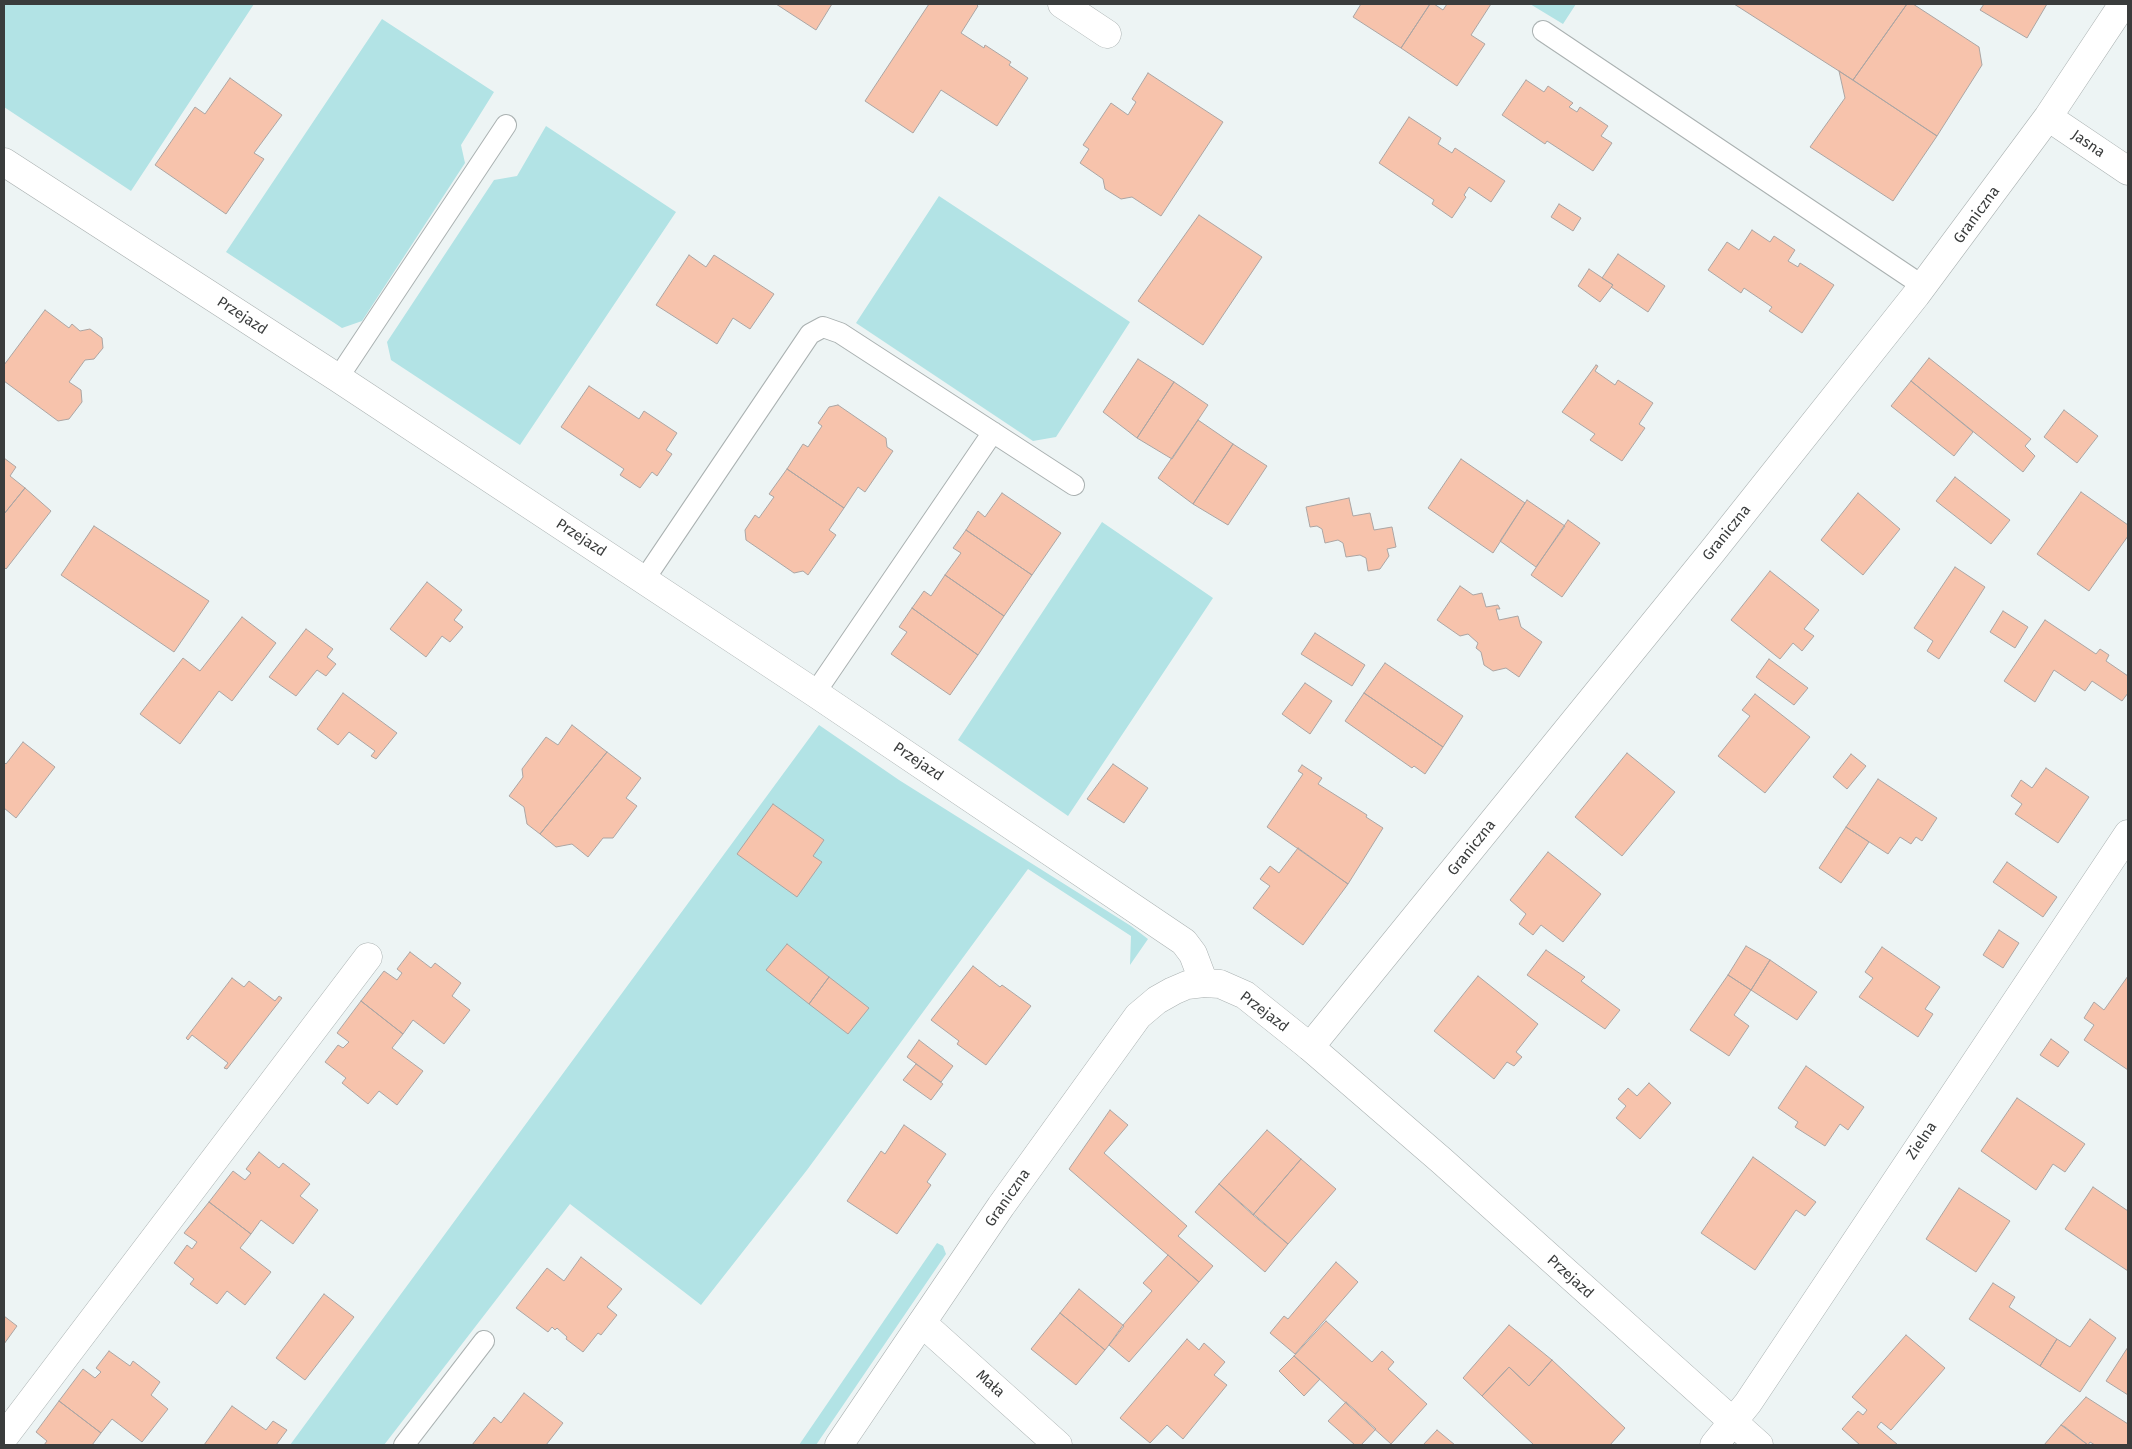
<!DOCTYPE html>
<meta charset="utf-8">
<style>
body{margin:0}
#map{position:relative;width:2132px;height:1449px;overflow:hidden;background:#edf4f4;font-family:"Fira Sans",sans-serif}
canvas{display:block}
.frame{position:absolute;inset:0;border:5px solid #3a3c3c;pointer-events:none}
</style>
<div id="map">
<canvas width="2132" height="1449"></canvas>
<div class="frame"></div>
</div>
<script>
const c = document.querySelector('canvas').getContext('2d');
c.lineJoin = 'round';
function paint(path, color) { c.fillStyle = color; c.fill(path, 'evenodd'); }
const toPath = rows => new Path2D(rows.map(r => 'M' + r).join(''));
function trace(path, color, width, dash) { c.strokeStyle = color; c.lineWidth = width; c.lineCap = dash ? 'butt' : 'round'; c.setLineDash(dash || []); c.stroke(path); }
function label(font, color, halo, rows, align = 'center') {
  c.font = font + ' "Fira Sans",sans-serif'; c.lineWidth = 4; c.setLineDash([]); c.textBaseline = 'middle'; c.strokeStyle = halo; c.fillStyle = color; for (const [text, x, y, turn = 0] of rows) {
    c.save(); c.translate(x, y); c.rotate((+turn || 0) * Math.PI / 180); c.textAlign = isNaN(turn) ? turn : align; if (halo) c.strokeText(text, 0, 0); c.fillText(text, 0, 0); c.restore();
  }
}
paint(toPath([
 [4,4,254,4,131,191,4,107],
 [1530,4,1576,4,1563,24],
 [382,19,494,92,461,145,465,163,362,321,342,328,226,252],
 [546,126,676,212,520,445,391,360,387,342,494,180,517,176],
 [939,196,1130,322,1056,437,1033,441,856,323],
 [1102,522,1213,598,1068,816,958,740],
 [819,725,899,780,1131,926,1148,939,1130,965,1131,936,1028,869,807,1170,701,1305,570,1204,384,1445,290,1445],
 [937,1243,943,1246,946,1254,816,1445,799,1445]
]), '#b2e3e5');
const building = toPath([
 [776,4,832,4,816,30,776,4],
 [929,4,976,4,978,6,961,33,984,48,985,45,1011,62,1009,65,1028,78,997,126,941,90,913,133,865,101,929,4],
 [1361,4,1430,4,1401,48,1353,17,1361,4],
 [1430,4,1434,4,1443,10,1447,4,1491,4,1471,35,1485,44,1457,86,1401,48,1430,4],
 [1734,4,1907,4,1853,80,1734,4],
 [1907,4,1913,4,1979,47,1982,65,1937,136,1853,80,1907,4],
 [1984,4,2047,4,2027,38,1980,10,1984,4],
 [1839,71,1937,136,1893,201,1810,147,1845,98,1839,71],
 [1148,73,1223,122,1161,216,1132,197,1121,199,1105,189,1103,179,1080,163,1089,149,1083,145,1111,103,1128,115,1136,102,1132,99,1148,73],
 [230,78,282,115,254,153,264,159,226,214,155,165,195,107,205,114,230,78],
 [1526,80,1544,92,1548,86,1573,103,1569,107,1577,112,1580,107,1608,126,1601,136,1612,143,1593,171,1547,141,1545,144,1502,115,1526,80],
 [1409,117,1441,138,1438,144,1452,153,1455,148,1505,181,1491,202,1469,187,1464,195,1466,197,1452,218,1432,204,1434,200,1379,163,1409,117],
 [1559,204,1581,218,1573,231,1551,217,1559,204],
 [1199,215,1262,257,1203,345,1138,301,1199,215],
 [1752,230,1770,242,1774,236,1795,250,1788,261,1798,267,1800,263,1834,285,1802,333,1769,311,1772,307,1744,288,1741,293,1708,270,1727,242,1739,250,1752,230],
 [1618,254,1665,286,1648,312,1611,287,1613,285,1602,278,1618,254],
 [689,255,706,267,714,255,774,294,750,329,733,318,717,344,656,305,689,255],
 [1589,269,1613,285,1600,302,1578,286,1589,269],
 [45,310,69,328,72,324,80,331,90,329,102,338,103,348,94,359,85,360,69,382,81,390,82,402,69,419,58,421,4,381,4,365,45,310],
 [1929,358,2031,439,2025,446,2035,456,2023,472,1911,381,1929,358],
 [1138,359,1174,382,1137,438,1103,412,1138,359],
 [1596,365,1598,366,1595,371,1615,385,1618,380,1653,403,1639,424,1645,428,1622,461,1590,440,1595,434,1562,412,1596,365],
 [1911,381,1973,432,1954,456,1891,406,1911,381],
 [1174,382,1208,405,1172,459,1137,438,1174,382],
 [589,386,639,419,644,411,677,433,666,450,672,454,657,476,652,472,640,488,620,475,624,469,561,427,589,386],
 [838,405,886,438,887,447,893,451,865,492,858,487,844,508,787,469,803,444,808,447,822,426,818,423,829,407,838,405],
 [2064,410,2098,436,2077,463,2044,437,2064,410],
 [1198,420,1233,444,1193,504,1158,478,1198,420],
 [1233,444,1267,466,1228,525,1193,504,1233,444],
 [4,458,16,467,10,476,25,488,4,514,4,458],
 [1461,459,1525,503,1493,553,1428,508,1461,459],
 [787,469,844,508,829,530,836,535,808,575,803,571,794,573,746,540,745,530,755,515,759,518,774,497,769,494,787,469],
 [1955,477,2010,520,1991,544,1936,501,1955,477],
 [25,488,51,511,6,569,4,567,4,514,25,488],
 [2081,492,2128,525,2128,536,2089,591,2037,554,2081,492],
 [1002,493,1061,533,1032,575,966,530,978,511,985,517,1002,493],
 [1858,493,1900,529,1863,575,1821,540,1858,493],
 [1349,498,1353,516,1370,513,1374,530,1392,527,1396,547,1387,549,1389,556,1380,569,1368,571,1366,558,1360,555,1346,557,1343,543,1338,540,1325,543,1322,529,1317,526,1310,527,1306,507,1349,498],
 [1527,500,1565,526,1536,567,1500,541,1527,500],
 [1568,520,1600,543,1562,597,1531,575,1568,520],
 [94,526,209,601,174,652,61,575,94,526],
 [966,530,1032,575,1004,616,945,575,961,553,953,548,966,530],
 [1955,567,1985,587,1939,659,1927,651,1933,641,1914,628,1955,567],
 [1770,571,1819,610,1804,629,1814,636,1802,651,1793,643,1780,659,1731,620,1770,571],
 [945,575,1004,616,978,655,912,608,924,591,931,596,945,575],
 [427,582,462,610,454,620,463,627,450,642,442,636,426,657,390,629,427,582],
 [1460,586,1473,595,1482,593,1486,607,1498,605,1500,609,1496,609,1499,620,1518,616,1521,627,1542,642,1519,677,1506,668,1493,671,1484,665,1481,652,1476,648,1478,643,1468,634,1460,636,1437,620,1460,586],
 [912,608,978,655,950,695,891,654,907,632,899,627,912,608],
 [2003,611,2028,627,2015,648,1990,632,2003,611],
 [242,617,276,643,232,701,219,691,180,744,140,714,183,658,200,671,242,617],
 [2045,620,2096,654,2100,649,2109,655,2106,661,2128,676,2128,693,2122,701,2092,681,2085,691,2054,670,2035,702,2004,681,2045,620],
 [306,629,333,649,327,657,336,664,326,676,317,670,296,696,269,677,306,629],
 [1315,633,1365,665,1352,686,1301,654,1315,633],
 [1769,659,1808,688,1794,705,1756,677,1769,659],
 [1385,663,1463,716,1443,747,1364,693,1385,663],
 [1305,683,1332,701,1310,734,1282,714,1305,683],
 [343,693,397,733,376,759,371,756,375,751,349,732,338,745,317,729,343,693],
 [1364,693,1443,747,1425,774,1414,766,1412,768,1345,721,1364,693],
 [1755,694,1810,737,1765,793,1718,756,1750,716,1742,710,1755,694],
 [572,725,607,752,540,834,527,824,524,807,509,796,523,777,522,769,546,737,558,745,572,725],
 [23,742,55,767,16,818,4,808,4,762,6,764,23,742],
 [607,752,641,778,626,798,637,806,613,838,603,838,588,857,572,844,556,847,540,834,607,752],
 [1627,753,1675,792,1622,856,1575,817,1627,753],
 [1851,754,1866,766,1847,789,1833,777,1851,754],
 [1113,764,1148,788,1124,823,1087,799,1113,764],
 [1302,765,1322,778,1318,784,1367,815,1366,817,1383,828,1348,884,1267,827,1303,774,1298,771,1302,765],
 [2046,768,2089,797,2058,843,2015,814,2022,804,2011,796,2021,780,2032,788,2046,768],
 [1878,779,1937,818,1922,841,1916,837,1911,844,1900,837,1888,854,1846,827,1878,779],
 [773,804,824,840,813,856,822,862,797,897,737,854,773,804],
 [1846,827,1869,842,1841,883,1819,868,1846,827],
 [1298,848,1348,884,1303,945,1253,908,1270,886,1260,879,1270,866,1279,873,1298,848],
 [1548,852,1601,894,1563,942,1541,925,1533,935,1519,924,1526,914,1510,900,1548,852],
 [2007,862,2057,897,2043,917,1993,882,2007,862],
 [1999,930,2019,943,2003,968,1983,955,1999,930],
 [787,944,829,977,809,1004,766,970,787,944],
 [1746,946,1770,960,1751,990,1728,975,1746,946],
 [1882,947,1940,987,1925,1009,1933,1014,1918,1037,1859,997,1873,978,1865,972,1882,947],
 [1546,950,1585,977,1581,981,1620,1010,1605,1029,1527,975,1546,950],
 [410,952,431,968,435,963,461,983,452,996,470,1010,444,1044,413,1020,403,1034,361,1001,384,971,397,980,402,973,397,969,410,952],
 [1770,960,1817,992,1797,1020,1751,990,1770,960],
 [973,966,1000,987,1002,985,1031,1006,986,1065,957,1044,959,1041,931,1020,973,966],
 [1728,975,1751,990,1734,1015,1749,1026,1729,1056,1690,1030,1728,975],
 [1478,976,1538,1024,1516,1052,1522,1057,1514,1066,1507,1062,1494,1079,1434,1031,1478,976],
 [2128,976,2128,1070,2084,1040,2094,1025,2084,1018,2094,1002,2104,1010,2128,976],
 [829,977,869,1008,848,1034,809,1004,829,977],
 [232,978,244,987,249,981,275,1001,279,996,282,998,227,1069,224,1068,228,1063,192,1035,188,1040,186,1038,232,978],
 [361,1001,403,1034,392,1048,423,1071,397,1105,379,1091,368,1104,342,1083,346,1078,325,1062,338,1045,343,1048,349,1042,337,1033,361,1001],
 [2051,1039,2069,1052,2058,1067,2040,1055,2051,1039],
 [919,1040,953,1066,941,1082,907,1057,919,1040],
 [916,1064,943,1084,931,1100,903,1080,916,1064],
 [1806,1066,1864,1107,1848,1130,1840,1124,1825,1146,1795,1127,1798,1122,1778,1108,1806,1066],
 [1649,1083,1671,1103,1640,1139,1616,1118,1626,1106,1618,1099,1628,1088,1637,1096,1649,1083],
 [2017,1098,2085,1144,2065,1172,2053,1164,2036,1190,1981,1151,2017,1098],
 [1110,1110,1128,1125,1104,1153,1187,1226,1178,1236,1213,1266,1199,1282,1069,1169,1110,1110],
 [904,1125,946,1154,927,1182,931,1185,897,1234,847,1201,881,1151,885,1154,904,1125],
 [1267,1130,1301,1159,1253,1215,1219,1184,1267,1130],
 [259,1152,279,1168,283,1163,310,1184,300,1196,318,1210,293,1244,261,1220,251,1234,209,1202,233,1171,245,1180,251,1173,246,1169,259,1152],
 [1753,1157,1816,1202,1805,1216,1796,1210,1755,1270,1701,1233,1753,1157],
 [1301,1159,1336,1189,1288,1244,1253,1215,1301,1159],
 [1219,1184,1288,1244,1265,1272,1195,1212,1219,1184],
 [2093,1187,2128,1211,2128,1271,2065,1229,2093,1187],
 [1959,1188,2010,1221,1976,1272,1926,1239,1959,1188],
 [209,1202,251,1234,240,1248,271,1272,245,1305,227,1291,217,1304,190,1284,194,1279,174,1263,187,1245,192,1249,197,1242,184,1233,209,1202],
 [1168,1255,1199,1282,1129,1362,1109,1345,1123,1325,1152,1291,1143,1283,1168,1255],
 [581,1257,622,1289,607,1307,617,1315,601,1335,598,1333,583,1352,566,1339,567,1337,557,1328,555,1330,552,1327,548,1332,516,1308,547,1268,564,1281,581,1257],
 [1336,1262,1358,1282,1295,1354,1270,1333,1284,1316,1288,1319,1336,1262],
 [1993,1283,2015,1297,2009,1307,2057,1339,2040,1366,1969,1319,1993,1283],
 [1079,1289,1124,1326,1105,1350,1060,1313,1079,1289],
 [324,1294,354,1317,305,1380,276,1358,324,1294],
 [1060,1313,1105,1350,1076,1385,1031,1349,1060,1313],
 [4,1316,17,1326,4,1344,4,1316],
 [2090,1319,2116,1338,2080,1392,2040,1366,2057,1339,2070,1347,2090,1319],
 [1326,1321,1372,1362,1382,1351,1394,1362,1388,1369,1427,1404,1391,1444,1294,1356,1326,1321],
 [1509,1325,1552,1360,1529,1386,1509,1367,1482,1396,1463,1378,1509,1325],
 [1906,1335,1945,1368,1891,1430,1881,1422,1877,1427,1898,1445,1860,1445,1842,1429,1858,1411,1863,1415,1867,1410,1852,1397,1906,1335],
 [1187,1339,1199,1350,1204,1343,1225,1362,1214,1375,1227,1385,1183,1439,1167,1425,1150,1443,1120,1418,1187,1339],
 [2128,1347,2128,1395,2106,1381,2128,1347],
 [109,1351,130,1366,133,1361,160,1382,151,1395,168,1409,142,1442,112,1419,101,1433,59,1401,83,1369,95,1378,101,1372,96,1368,109,1351],
 [1294,1356,1320,1379,1304,1396,1279,1371,1294,1356],
 [1552,1360,1625,1428,1610,1445,1534,1445,1482,1396,1509,1367,1529,1386,1552,1360],
 [524,1393,563,1423,546,1445,472,1445,494,1417,501,1423,524,1393],
 [2086,1397,2128,1424,2128,1445,2095,1445,2090,1442,2088,1445,2061,1425,2086,1397],
 [59,1401,101,1433,92,1445,44,1445,47,1441,36,1432,59,1401],
 [1346,1402,1376,1429,1361,1445,1355,1445,1328,1421,1346,1402],
 [232,1406,266,1430,273,1421,287,1430,276,1445,204,1445,232,1406],
 [2061,1425,2065,1427,2088,1445,2044,1445,2061,1425],
 [1437,1430,1455,1445,1423,1445,1437,1430]
]);
paint(building, '#f7c3ac');
trace(building, '#aba5a3', 1);
const service = toPath([
 [1543,31,1923,286],
 [338,378,506,125],
 [644,580,810,334,823,327,840,333,1074,485],
 [815,693,993,432],
 [404,1445,484,1341]
]);
const minor = toPath([
 [1062,4,1107,34],
 [2048,117,2128,171],
 [4,162,338,378,815,693,1184,942,1193,954,1204,983],
 [1310,1047,1711,553,1916,295,2048,117,2123,4],
 [922,1323,1058,1445],
 [4,1437,368,957],
 [1714,1445,1748,1403,2128,834]
]);
const tertiary = toPath([
 [839,1445,1001,1206,1138,1016,1157,1000,1173,991,1187,985,1204,983,1220,984,1245,995,1310,1047,1442,1161,1759,1445]
]);
trace(service, '#aab1b1', 22);
trace(minor, '#aab1b1', 29);
trace(tertiary, '#aab1b1', 29);
trace(service, '#fff', 20);
trace(minor, '#fff', 28);
trace(tertiary, '#fff', 28);
label('15px', '#3a3c3c', '#fff', [
 ["Jasna",2088,144,34],
 ["Graniczna",1977,215,-54],
 ["Przejazd",242,316,33],
 ["Graniczna",1727,533,-51],
 ["Przejazd",581,538,33],
 ["Przejazd",918,762,34],
 ["Graniczna",1472,848,-51],
 ["Przejazd",1264,1012,37],
 ["Zielna",1922,1141,-56],
 ["Graniczna",1008,1198,-55],
 ["Przejazd",1570,1277,42],
 ["Mała",990,1384,42]
]);
</script>
